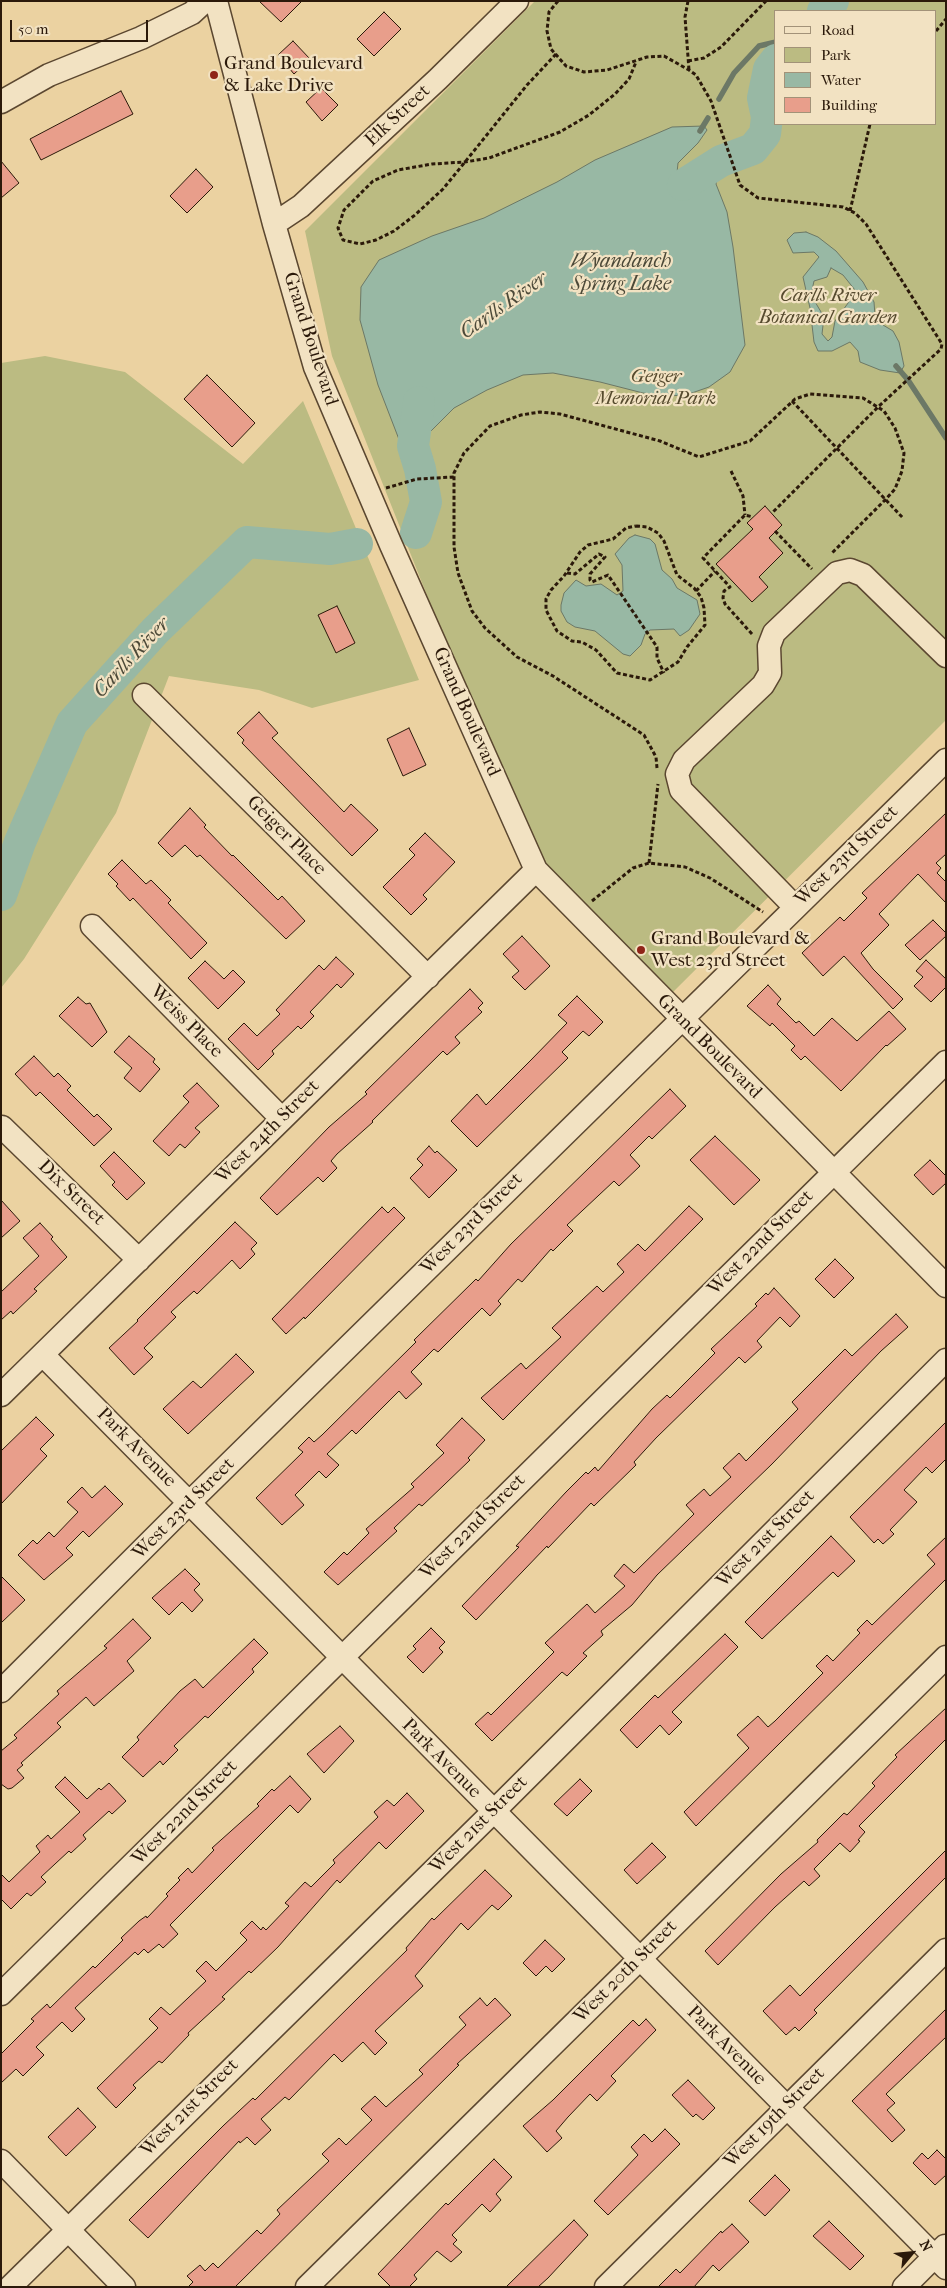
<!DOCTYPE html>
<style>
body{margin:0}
#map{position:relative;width:947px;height:2288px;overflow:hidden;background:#ebd2a1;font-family:"IM FELL French Canon",serif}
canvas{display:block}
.frame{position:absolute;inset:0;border:2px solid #2b190a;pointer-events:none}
.legend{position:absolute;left:774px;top:10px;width:162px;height:115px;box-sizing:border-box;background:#f2e2c2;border:1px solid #a29278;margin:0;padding:6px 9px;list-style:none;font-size:15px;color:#2b190a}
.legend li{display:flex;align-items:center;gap:10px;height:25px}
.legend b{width:25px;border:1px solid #a29278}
.north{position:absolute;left:887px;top:2228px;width:50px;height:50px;-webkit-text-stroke:4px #f2e2c2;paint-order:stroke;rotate:62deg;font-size:14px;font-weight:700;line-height:20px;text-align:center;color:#2b190a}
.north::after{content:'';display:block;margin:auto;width:18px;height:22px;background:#2b190a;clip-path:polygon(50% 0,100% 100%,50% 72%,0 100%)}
.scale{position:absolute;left:10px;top:20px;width:138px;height:22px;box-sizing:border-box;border:2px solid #2b190a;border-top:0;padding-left:6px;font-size:15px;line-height:18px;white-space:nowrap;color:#2b190a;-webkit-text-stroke:4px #f2e2c2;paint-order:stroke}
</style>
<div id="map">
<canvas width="947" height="2288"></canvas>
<div class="frame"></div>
<ul class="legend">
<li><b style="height:6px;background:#f2e2c2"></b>Road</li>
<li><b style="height:14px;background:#bbbb82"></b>Park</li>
<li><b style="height:14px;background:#98b8a4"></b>Water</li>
<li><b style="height:14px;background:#e89e8b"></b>Building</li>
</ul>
<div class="north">N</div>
<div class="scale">50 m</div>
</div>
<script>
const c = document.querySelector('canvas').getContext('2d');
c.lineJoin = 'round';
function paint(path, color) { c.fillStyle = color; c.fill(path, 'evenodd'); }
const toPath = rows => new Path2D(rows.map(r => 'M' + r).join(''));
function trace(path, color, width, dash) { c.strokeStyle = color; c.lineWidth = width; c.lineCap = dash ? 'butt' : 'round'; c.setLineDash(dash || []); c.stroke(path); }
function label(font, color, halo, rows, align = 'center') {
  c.font = font + ' "IM FELL French Canon",serif'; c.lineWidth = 4.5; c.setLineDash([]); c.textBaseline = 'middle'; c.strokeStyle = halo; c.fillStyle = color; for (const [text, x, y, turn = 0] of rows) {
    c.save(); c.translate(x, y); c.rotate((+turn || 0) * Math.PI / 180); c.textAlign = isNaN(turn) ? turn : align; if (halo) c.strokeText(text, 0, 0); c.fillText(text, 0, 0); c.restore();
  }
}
paint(toPath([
 [535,1,946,1,946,720,664,1001,536,870,332,356,305,231],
 [776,11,936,11,936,124,776,124],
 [45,356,125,372,243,464,303,401,419,680,312,708,259,690,169,676,116,813,24,959,1,988,1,363]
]), '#bbbb82');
const water = toPath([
 [704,126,707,130,698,143,678,163,677,173,679,179,686,181,713,156,721,161,716,184,727,212,733,247,745,345,730,372,709,387,686,395,666,396,643,393,600,382,553,373,523,375,487,390,454,408,423,439,413,446,400,442,378,385,360,320,361,287,379,260,432,236,484,218,557,182,595,160,672,127,704,126],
 [806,232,818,237,836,251,863,282,874,302,875,316,883,325,893,331,899,342,904,366,900,373,880,370,860,362,858,351,850,342,832,351,818,351,814,342,810,308,803,277,819,257,814,252,793,253,787,240,794,233,806,232],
 [831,268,843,275,855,290,851,299,835,321,832,337,828,341,822,334,824,317,811,295,814,281,827,277,831,268],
 [635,535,650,539,655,544,662,570,672,579,677,588,697,600,700,614,689,630,680,636,674,629,650,630,645,634,641,645,630,656,623,654,595,631,575,627,567,622,561,611,561,605,564,593,576,580,586,586,601,584,617,595,623,591,622,565,615,554,629,538,635,535]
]);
paint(water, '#98b8a4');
trace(water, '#6c7866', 1);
trace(toPath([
 [719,99,734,73,759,46,776,42],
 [700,131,708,118],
 [896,366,908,380,946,438]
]), '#6c7866', 5.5);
trace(toPath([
 [823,11,833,1],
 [683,185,721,161,753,149,765,134,767,117,763,98,769,69,776,60],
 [416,533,426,502,420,469,413,446,419,402],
 [1,895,20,842,72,723,155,631,247,542,330,549,357,544]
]), '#98b8a4', 32);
const building = toPath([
 [259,1,302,1,281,22,259,1],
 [384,12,401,29,374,56,357,39,384,12],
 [293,41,310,59,294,74,278,55,293,41],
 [321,88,338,105,322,121,306,102,321,88],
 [121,91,133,114,41,160,30,139,121,91],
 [1,161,19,183,1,198,1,161],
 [196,169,213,187,187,213,170,196,196,169],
 [207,375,255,423,232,447,184,399,207,375],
 [765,506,782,525,769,538,783,553,759,577,768,587,752,602,716,564,753,529,747,523,765,506],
 [337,606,355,643,336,653,318,615,337,606],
 [259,712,278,733,272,738,344,812,351,804,378,830,352,856,242,743,244,740,237,733,259,712],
 [409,728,426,765,403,776,387,739,409,728],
 [190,808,206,825,204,827,232,856,233,855,278,900,282,896,305,921,286,939,200,855,197,857,185,845,172,857,158,843,190,808],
 [946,813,946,854,936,863,941,868,937,873,946,882,946,903,918,874,879,914,889,925,861,953,873,969,903,999,893,1009,844,956,823,976,802,953,840,917,844,921,867,898,862,893,946,813],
 [425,833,455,862,423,895,427,899,411,915,383,887,415,855,409,849,425,833],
 [122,860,146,884,151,880,171,900,168,903,207,943,191,959,133,898,130,901,116,886,118,884,108,874,122,860],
 [933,920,946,933,946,936,920,960,905,945,933,920],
 [522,936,550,966,525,990,512,977,519,971,503,954,522,936],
 [336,957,354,974,341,988,337,984,310,1012,314,1016,301,1029,298,1026,272,1051,274,1054,258,1070,228,1039,244,1023,257,1036,280,1014,276,1010,319,965,324,970,336,957],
 [926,960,946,979,946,987,931,1002,914,986,923,977,916,971,926,960],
 [205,961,224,979,233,970,245,982,218,1009,188,978,205,961],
 [768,985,781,999,777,1004,796,1023,799,1021,814,1036,832,1018,857,1041,889,1011,906,1029,887,1046,886,1045,841,1091,805,1056,801,1060,791,1050,795,1046,772,1023,770,1026,747,1006,768,985],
 [470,989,483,1003,478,1008,482,1012,455,1037,460,1043,447,1055,443,1051,372,1121,373,1122,337,1154,331,1161,337,1168,323,1182,318,1177,277,1215,260,1198,329,1127,367,1094,365,1092,470,989],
 [577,996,603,1022,589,1036,583,1031,562,1052,568,1058,477,1147,451,1121,477,1094,486,1105,531,1060,567,1023,558,1015,577,996],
 [78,997,86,1004,90,1003,107,1032,92,1047,59,1016,78,997],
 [129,1036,155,1059,153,1062,160,1069,140,1092,124,1078,132,1068,114,1052,129,1036],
 [34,1056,54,1077,58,1073,71,1086,67,1090,94,1117,97,1114,112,1129,94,1146,40,1092,36,1096,15,1074,34,1056],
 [197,1083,219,1106,195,1128,200,1132,185,1148,180,1144,169,1156,153,1141,189,1102,183,1096,197,1083],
 [670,1089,686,1106,652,1139,649,1136,630,1155,640,1166,619,1186,614,1181,567,1225,573,1231,553,1251,551,1249,522,1282,518,1279,498,1301,501,1304,490,1316,482,1308,438,1352,434,1349,411,1372,422,1384,406,1399,399,1391,356,1434,352,1430,327,1454,339,1465,326,1478,319,1471,295,1495,304,1505,282,1525,256,1498,303,1452,298,1448,309,1437,314,1442,322,1435,416,1342,414,1340,476,1279,478,1281,511,1244,670,1089],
 [715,1136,760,1180,734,1205,690,1160,715,1136],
 [429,1146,435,1153,437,1151,457,1170,429,1198,410,1178,423,1165,417,1159,429,1146],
 [114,1152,145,1183,127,1200,112,1185,115,1182,100,1166,114,1152],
 [930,1160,946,1176,946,1183,933,1195,914,1175,930,1160],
 [1,1200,20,1221,1,1238,1,1200],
 [689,1206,703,1219,503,1420,481,1398,521,1363,526,1369,561,1337,552,1328,597,1286,603,1292,624,1272,617,1264,638,1244,645,1251,689,1206],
 [382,1207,388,1213,394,1207,405,1218,305,1319,304,1317,286,1334,272,1319,382,1207],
 [235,1222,257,1243,251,1249,255,1254,240,1269,232,1260,197,1294,194,1291,171,1312,176,1317,144,1348,153,1357,134,1375,109,1348,138,1321,137,1320,235,1222],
 [40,1223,53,1237,51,1239,67,1257,34,1289,37,1291,13,1314,11,1311,1,1320,1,1292,39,1256,23,1238,40,1223],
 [835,1259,854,1278,834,1298,815,1279,835,1259],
 [774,1288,800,1316,790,1327,780,1317,757,1341,762,1347,745,1363,739,1357,656,1438,634,1462,636,1465,594,1506,591,1503,548,1548,547,1546,476,1620,462,1606,519,1547,516,1546,566,1492,586,1472,588,1474,595,1467,598,1471,652,1409,667,1395,670,1398,715,1353,711,1349,757,1306,755,1304,766,1293,768,1295,774,1288],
 [896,1314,908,1327,881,1351,772,1464,657,1575,632,1605,601,1631,603,1635,583,1653,587,1656,567,1676,562,1672,492,1741,475,1724,488,1712,491,1715,554,1652,545,1643,587,1604,595,1613,625,1586,614,1576,624,1564,634,1573,694,1514,686,1505,704,1489,710,1496,731,1477,723,1468,739,1453,746,1461,798,1409,792,1402,845,1349,852,1356,896,1314],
 [236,1354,254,1372,188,1434,163,1409,193,1381,201,1388,236,1354],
 [36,1417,54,1435,40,1449,47,1456,1,1504,1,1451,36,1417],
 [462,1418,485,1440,468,1458,470,1460,444,1485,422,1506,419,1504,394,1528,397,1531,338,1585,324,1572,344,1552,347,1555,369,1533,366,1529,414,1487,411,1484,444,1453,436,1445,462,1418],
 [946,1422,946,1459,932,1473,926,1467,904,1490,917,1502,890,1530,894,1534,883,1544,878,1539,874,1543,850,1517,946,1422],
 [105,1486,123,1504,89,1537,83,1531,66,1548,73,1555,44,1580,18,1555,33,1540,37,1544,49,1532,54,1537,78,1512,67,1502,82,1487,92,1498,105,1486],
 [831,1536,855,1561,838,1577,833,1572,762,1639,745,1622,831,1536],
 [946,1537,946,1579,696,1826,684,1812,749,1748,737,1735,758,1716,768,1727,775,1721,823,1673,816,1666,827,1655,833,1661,860,1633,857,1630,867,1620,872,1625,935,1564,927,1555,946,1537],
 [185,1569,200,1584,194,1590,203,1600,192,1612,182,1602,169,1615,152,1598,185,1569],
 [1,1576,25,1600,1,1623,1,1576],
 [133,1619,151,1638,127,1661,134,1671,94,1706,86,1697,57,1723,61,1727,21,1763,23,1765,17,1770,24,1778,12,1788,8,1789,1,1784,1,1751,17,1738,14,1735,59,1694,57,1691,107,1648,104,1646,133,1619],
 [431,1628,445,1642,439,1648,443,1652,423,1673,407,1657,416,1649,413,1646,431,1628],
 [725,1634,738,1647,672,1712,682,1722,669,1735,660,1725,637,1748,620,1730,655,1695,658,1698,725,1634],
 [254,1639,268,1653,252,1669,254,1672,208,1718,205,1716,174,1746,178,1750,163,1765,160,1761,143,1777,122,1757,139,1740,137,1737,180,1691,195,1679,203,1688,254,1639],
 [946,1708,946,1739,859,1826,865,1832,858,1840,860,1841,850,1852,840,1843,814,1869,820,1876,809,1886,804,1881,775,1907,718,1965,705,1951,781,1874,818,1842,817,1840,844,1813,847,1815,875,1786,872,1783,897,1757,895,1755,946,1708],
 [340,1726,354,1741,324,1773,307,1754,340,1726],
 [290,1776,311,1799,298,1813,290,1805,170,1925,178,1934,163,1948,159,1944,148,1953,144,1949,138,1955,135,1952,75,2008,85,2019,72,2032,62,2022,36,2047,44,2055,23,2076,16,2069,1,2083,1,2054,34,2021,31,2019,47,2004,50,2008,93,1966,95,1968,123,1940,121,1938,139,1921,146,1916,147,1918,168,1896,166,1894,180,1880,178,1878,188,1868,192,1873,214,1850,212,1848,259,1806,257,1804,272,1789,274,1791,290,1776],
 [65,1777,87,1799,99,1788,101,1790,109,1783,126,1801,112,1814,109,1811,83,1835,86,1839,71,1853,69,1851,41,1877,46,1882,31,1896,27,1893,11,1909,1,1899,1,1874,9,1882,40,1852,36,1846,48,1835,51,1839,80,1812,55,1787,65,1777],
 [580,1779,592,1791,567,1816,554,1804,580,1779],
 [407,1793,424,1811,386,1849,379,1842,340,1883,337,1880,278,1947,251,1973,249,1971,222,1997,225,1999,188,2033,189,2035,162,2063,159,2061,133,2085,136,2088,116,2108,97,2088,158,2028,149,2019,161,2007,170,2015,206,1981,196,1971,206,1961,216,1971,247,1940,240,1933,252,1921,261,1930,263,1927,266,1930,289,1906,285,1903,305,1882,311,1887,335,1863,333,1860,378,1817,374,1812,387,1800,394,1806,407,1793],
 [652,1843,666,1857,637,1884,624,1870,652,1843],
 [946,1850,946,1877,814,2010,817,2013,799,2031,795,2027,786,2035,763,2011,790,1985,800,1996,946,1850],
 [485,1870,512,1896,498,1910,492,1905,468,1930,461,1923,415,1976,423,1986,375,2031,387,2043,375,2055,363,2042,342,2062,334,2054,289,2100,285,2097,261,2119,271,2130,255,2145,247,2137,240,2143,239,2141,148,2238,129,2220,224,2125,253,2098,255,2100,362,1994,407,1950,406,1948,432,1918,434,1920,485,1870],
 [545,1940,565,1959,552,1972,546,1966,536,1976,523,1963,545,1940],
 [480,1998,487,2006,495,1998,511,2015,457,2064,459,2065,235,2287,188,2287,193,2282,187,2276,200,2265,205,2271,213,2263,218,2268,257,2230,261,2234,280,2214,277,2210,329,2161,322,2154,339,2138,346,2145,372,2120,361,2109,375,2096,386,2107,423,2074,419,2070,466,2025,459,2017,480,1998],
 [946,2009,946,2037,886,2094,895,2103,887,2110,905,2130,892,2142,852,2101,946,2009],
 [646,2019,656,2030,611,2076,616,2081,597,2101,590,2094,568,2117,556,2131,562,2138,547,2152,523,2126,553,2100,633,2020,639,2026,646,2019],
 [688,2080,715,2108,703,2120,696,2114,693,2117,672,2095,688,2080],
 [78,2108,96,2127,66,2156,48,2137,78,2108],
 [665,2129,680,2144,608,2215,594,2201,638,2155,631,2147,644,2134,652,2142,665,2129],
 [937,2150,946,2159,946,2175,935,2185,913,2163,922,2153,928,2159,937,2150],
 [494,2159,512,2177,496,2194,501,2200,490,2212,482,2204,452,2235,457,2240,453,2244,462,2252,451,2262,437,2251,414,2275,417,2279,409,2287,391,2287,378,2274,446,2203,448,2205,494,2159],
 [775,2175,790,2190,765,2216,749,2201,775,2175],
 [574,2220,588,2235,548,2278,538,2287,506,2287,574,2220],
 [829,2221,864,2256,850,2270,813,2236,829,2221],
 [732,2224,749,2242,719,2271,713,2265,694,2287,658,2287,676,2269,680,2273,721,2231,722,2233,732,2224]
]);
paint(building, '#e89e8b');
trace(building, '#2b190a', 1);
const minor = toPath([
 [216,1,274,224,315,367,391,545,536,870,946,1286],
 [1,102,49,75,141,38,192,13,205,1],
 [274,224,301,206,438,79,517,1],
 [144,695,428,977],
 [795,907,681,790,677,774,684,760,763,685,770,673,769,646,774,633,837,573,850,570,863,575,946,656],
 [92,926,281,1118],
 [2,1127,139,1260],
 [43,1355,946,2268],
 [1,1395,536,870],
 [1,1691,190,1502,946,760],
 [1,1994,946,1062],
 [1,2161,124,2287],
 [10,2287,493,1812,946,1360],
 [307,2287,946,1657],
 [606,2287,946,1950],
 [904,2287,945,2246]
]);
trace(minor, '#5b4730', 25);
trace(toPath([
 [558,1,549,12,547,31,551,49,566,66,584,72,607,70,647,57,664,56,689,70,696,75,711,101,740,185,758,198,843,207,855,213,866,224,942,344,941,349,878,407,772,513],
 [688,1,685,17,689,70],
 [936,31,946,19],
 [556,54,527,85,465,162,443,189,415,215,394,231,376,240,360,244,343,240,338,228,344,210,373,181,398,170,432,164,465,162,489,158,560,132,589,115,615,94,629,79,636,62],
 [688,61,704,58,721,47,766,1],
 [850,211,870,124],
 [792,401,903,518],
 [731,471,743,496,745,515],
 [386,488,417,479,454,477],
 [636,526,647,527,658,533,664,541,677,575,694,588,701,597,704,608,705,625,687,647,678,662,650,680,617,673,596,650,582,642,572,641,557,631,546,610,546,599,551,590,564,576,580,552,588,545,613,539,626,528,636,526],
 [775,531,812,569],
 [567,573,575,574,599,554,605,557,590,574,590,580,592,582,608,575,657,647,657,658,664,673],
 [696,591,715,571],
 [752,634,725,604,723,598,724,591,730,587,703,558,745,515,753,517],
 [657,768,656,757,644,735,553,676,517,657,485,628,472,611,458,573,454,547,454,473,464,453,490,426,521,415,540,412,560,414,660,441,699,457,750,441,795,399,810,394,863,398,884,411,895,428,904,453,902,471,895,489,886,499,832,553],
 [649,863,658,784],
 [592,901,633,868,649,863,685,867,710,878,763,912]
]), '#2b190a', 3, [4, 2.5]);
trace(minor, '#f2e2c2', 22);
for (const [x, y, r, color] of [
 [214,75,5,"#8f2418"],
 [641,950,5,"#8f2418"]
]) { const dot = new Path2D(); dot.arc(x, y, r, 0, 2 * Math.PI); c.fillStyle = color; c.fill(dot); trace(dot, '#f2e2c2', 2); }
label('19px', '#2b190a', '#f2e2c2', [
 ["Grand Boulevard",224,64],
 ["& Lake Drive",224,86],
 ["Grand Boulevard &",651,939],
 ["West 23rd Street",651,961]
], 'left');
label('19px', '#2b190a', '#f2e2c2', [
 ["Elk Street",398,116,-43],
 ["Grand Boulevard",310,339,72],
 ["Grand Boulevard",466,712,66],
 ["Geiger Place",286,836,45],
 ["West 23rd Street",847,856,-44],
 ["Weiss Place",186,1022,45],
 ["Grand Boulevard",709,1047,45],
 ["West 24th Street",268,1132,-45],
 ["Dix Street",71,1193,44],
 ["West 23rd Street",472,1224,-45],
 ["West 22nd Street",761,1243,-45],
 ["Park Avenue",136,1448,45],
 ["West 23rd Street",184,1509,-45],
 ["West 22nd Street",473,1527,-45],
 ["West 21st Street",766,1539,-45],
 ["Park Avenue",441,1759,45],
 ["West 22nd Street",185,1813,-45],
 ["West 21st Street",479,1825,-45],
 ["West 20th Street",626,1972,-45],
 ["Park Avenue",726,2046,45],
 ["West 21st Street",190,2108,-45],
 ["West 19th Street",775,2118,-45]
]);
label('italic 19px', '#564a2e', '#f2e2c2', [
 ["Carlls River",828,296],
 ["Botanical Garden",828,318],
 ["Geiger",656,377],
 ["Memorial Park",656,399]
]);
label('italic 20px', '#4c4938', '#f2e2c2', [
 ["Wyandanch",621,262],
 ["Spring Lake",621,285],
 ["Carlls River",504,306,-35],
 ["Carlls River",132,658,-47]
]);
</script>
